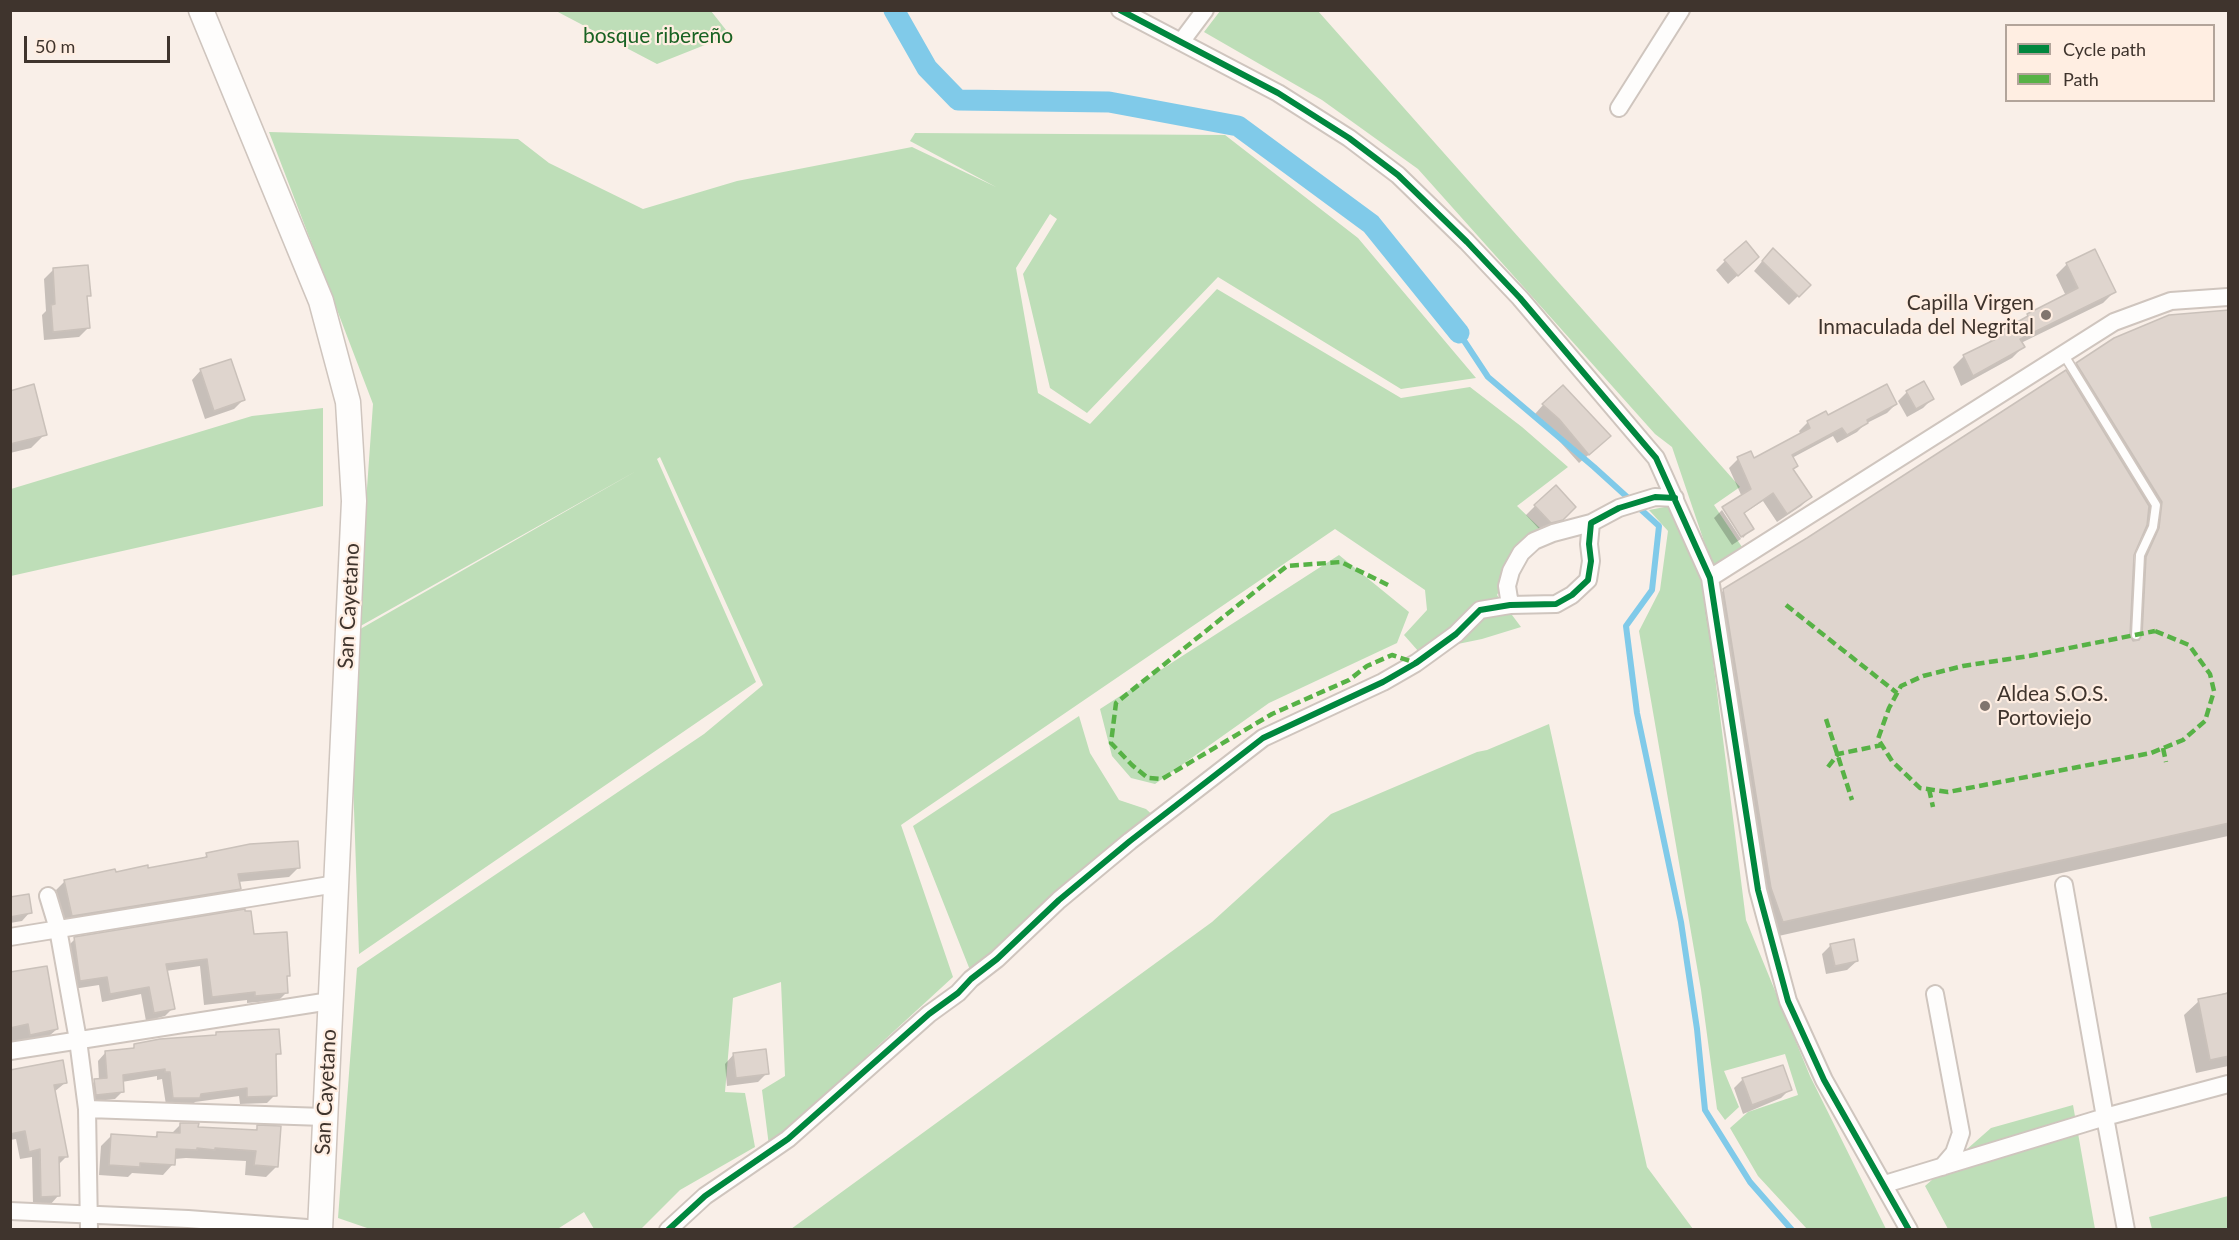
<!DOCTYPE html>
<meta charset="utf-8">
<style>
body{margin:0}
#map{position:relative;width:2239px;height:1240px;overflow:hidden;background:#f9efe8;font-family:Lato,sans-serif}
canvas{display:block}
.frame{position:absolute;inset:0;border:12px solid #3f342d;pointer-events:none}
.legend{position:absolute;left:2005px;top:24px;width:210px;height:78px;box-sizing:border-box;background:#ffeee2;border:2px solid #b2a49a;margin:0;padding:8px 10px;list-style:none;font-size:18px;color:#3f342d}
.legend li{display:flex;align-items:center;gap:12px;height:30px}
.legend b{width:30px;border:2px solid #b2a49a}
.scale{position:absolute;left:24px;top:36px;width:146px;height:27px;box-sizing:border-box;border:3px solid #3f342d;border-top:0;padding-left:8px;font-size:18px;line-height:21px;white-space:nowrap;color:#3f342d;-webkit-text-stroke:4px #ffeee2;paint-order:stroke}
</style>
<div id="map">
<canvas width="2239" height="1240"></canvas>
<div class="frame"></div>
<ul class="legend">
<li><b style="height:8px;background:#00873e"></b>Cycle path</li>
<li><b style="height:8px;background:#57b246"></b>Path</li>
</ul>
<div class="scale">50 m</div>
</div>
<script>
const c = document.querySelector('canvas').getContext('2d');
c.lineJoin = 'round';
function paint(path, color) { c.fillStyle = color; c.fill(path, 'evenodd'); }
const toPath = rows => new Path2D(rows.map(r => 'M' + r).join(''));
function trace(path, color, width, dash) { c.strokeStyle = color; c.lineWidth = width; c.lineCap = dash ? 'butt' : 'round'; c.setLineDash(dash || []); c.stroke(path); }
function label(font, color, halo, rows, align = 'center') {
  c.font = font + ' Lato,sans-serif'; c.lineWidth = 4.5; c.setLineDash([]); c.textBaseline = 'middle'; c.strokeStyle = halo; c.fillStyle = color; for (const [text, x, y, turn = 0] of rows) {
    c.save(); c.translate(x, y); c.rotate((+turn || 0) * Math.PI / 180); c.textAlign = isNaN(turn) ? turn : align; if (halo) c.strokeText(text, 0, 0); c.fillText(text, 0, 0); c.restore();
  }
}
paint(toPath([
 [556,11,711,11,730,35,657,64],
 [1220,11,1318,11,1740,487,1714,505,1742,547,1713,568,1672,447,1655,434,1418,169,1322,100,1204,32],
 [269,132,518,139,549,163,643,209,737,181,912,147,996,187,910,141,915,133,1225,135,1358,238,1476,378,1401,389,1218,277,1087,413,1050,388,1023,274,1057,219,1050,214,1016,268,1038,393,1090,424,1217,289,1401,398,1470,387,1522,427,1568,467,1517,506,1541,529,1518,557,1497,595,1521,627,1482,639,1419,652,1404,635,1427,610,1425,590,1335,529,901,825,953,977,769,1146,762,1090,785,1076,781,982,733,998,725,1092,745,1093,755,1147,680,1190,641,1229,594,1229,584,1212,556,1230,370,1229,338,1218,357,968,704,734,763,685,660,457,657,459,756,682,359,954,348,636,638,470,357,628,373,404],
 [323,408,323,506,11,576,11,489,252,416],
 [1675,505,1703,582,1746,920,1810,1076,1886,1229,1807,1229,1758,1176,1730,1128,1748,1112,1798,1095,1785,1054,1724,1071,1739,1107,1725,1120,1717,1109,1701,990,1639,631,1660,590,1668,531,1649,510],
 [1339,555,1409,612,1397,643,1269,703,1155,784,1131,778,1112,756,1100,709],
 [1079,716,1090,753,1119,800,1146,809,1158,820,970,970,913,826],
 [1549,724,1647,1167,1693,1229,791,1229,1212,922,1331,814,1477,752,1487,750],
 [2073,1105,2095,1229,1948,1229,1925,1186,1991,1128],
 [2228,1196,2228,1229,2152,1229,2149,1217]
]), '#bedeb8');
paint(toPath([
 [1764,259,1809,285,1789,305,1754,271],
 [1725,261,1748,266,1728,284,1716,270],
 [2067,264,2114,292,2103,303,2021,343,2023,347,2012,358,1961,386,1953,367,1964,356,1985,346,1995,336,2022,321,2028,315,2066,296,2056,275],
 [53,270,89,295,86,298,88,328,79,337,44,340,42,315,46,311,44,279],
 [2228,311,2228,836,1765,939,1753,907,1705,609,1724,590,1808,540,2067,374,2077,364],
 [2143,531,2142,548,2132,570,2132,554],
 [201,370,243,400,234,409,205,419,192,380],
 [10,392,45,434,31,448,10,453],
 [1907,392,1932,399,1923,408,1907,417,1898,401],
 [1896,404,1887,413,1865,424,1857,432,1837,443,1833,436,1792,458,1796,466,1792,470,1810,497,1801,506,1777,522,1763,501,1743,514,1752,528,1743,538,1725,509,1742,497,1729,468,1738,459,1754,461,1801,435,1799,431,1808,422],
 [1543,405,1600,445,1579,463,1535,414],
 [1535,506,1565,516,1552,528,1541,531,1526,515],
 [1722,510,1741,539,1732,545,1714,518],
 [207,855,298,868,289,877,238,882,239,888,230,897,63,925,56,890,65,881,147,870,203,859],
 [10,899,30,912,22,921,10,923],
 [252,935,288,976,286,978,287,992,279,1000,247,1003,247,1000,204,1005,200,966,166,971,173,1008,165,1016,146,1021,141,994,102,1002,99,985,73,989,67,947,75,939],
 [1831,945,1857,961,1847,970,1826,974,1822,954],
 [10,973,57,1029,48,1037,10,1044],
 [2228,992,2228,1066,2196,1073,2184,1015,2199,1001],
 [216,1034,279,1053,274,1058,275,1095,267,1103,240,1104,239,1096,195,1102,191,1106,166,1105,162,1079,157,1080,157,1076,122,1082,123,1091,115,1099,88,1102,87,1089,95,1081,99,1080,98,1061,106,1052,130,1050,135,1046,213,1037],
 [734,1054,767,1073,758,1082,727,1086,725,1064],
 [11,1078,65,1083,54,1092,66,1157,58,1165,58,1196,50,1205,33,1205,32,1157,20,1159,16,1139,10,1140],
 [1743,1079,1790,1089,1781,1098,1743,1114,1734,1088],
 [181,1124,197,1128,253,1132,258,1127,277,1166,266,1177,245,1175,246,1161,186,1158,174,1159,173,1164,163,1175,132,1173,128,1177,99,1175,101,1146,112,1135,154,1138,158,1133,171,1134]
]), '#0003');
trace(toPath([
 [1459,333,1488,377,1594,467,1659,526,1652,590,1626,626,1637,713,1681,922,1697,1029,1705,1110,1750,1182,1792,1230]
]), '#80cae9', 6);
trace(toPath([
 [894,10,927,68,958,100,1109,102,1238,126,1371,224,1459,333]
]), '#80cae9', 21);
const building = toPath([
 [1746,241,1759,257,1738,276,1724,260,1746,241],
 [1773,248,1811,285,1799,297,1762,261,1773,248],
 [2095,249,2116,292,2020,339,2025,347,1973,376,1963,355,1996,339,1994,335,2028,316,2027,314,2078,288,2066,263,2095,249],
 [88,265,91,296,87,296,90,328,53,332,51,305,55,304,53,268,88,265],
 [2229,310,2229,823,1783,922,1771,888,1723,589,1807,538,2066,370,2149,506,2147,525,2134,555,2130,635,2133,641,2139,640,2142,635,2146,557,2159,528,2162,502,2076,363,2114,338,2169,315,2229,310],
 [231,359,245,400,214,411,200,369,231,359],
 [1924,381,1934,399,1916,409,1906,391,1924,381],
 [34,384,47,435,10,444,10,391,34,384],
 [1887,384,1897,404,1867,420,1868,423,1847,435,1842,428,1792,455,1798,466,1793,469,1812,497,1787,514,1773,493,1744,513,1754,529,1741,537,1722,507,1751,489,1737,457,1751,451,1754,458,1810,428,1807,421,1826,411,1828,415,1887,384],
 [1563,385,1611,436,1589,455,1559,419,1542,404,1563,385],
 [1556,485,1576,507,1563,520,1551,523,1534,505,1556,485],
 [298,841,300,868,238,874,241,889,72,916,64,880,115,869,116,872,148,865,148,868,207,857,206,853,250,844,298,841],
 [29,894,32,913,10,917,10,897,29,894],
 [245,909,245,911,251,911,254,934,287,932,290,976,287,976,288,993,255,996,255,992,212,997,207,959,166,964,175,1009,154,1013,149,987,110,994,107,977,80,981,74,937,245,909],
 [1854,939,1858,961,1835,966,1830,944,1854,939],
 [47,966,58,1029,30,1035,28,1024,10,1028,10,972,47,966],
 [2229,993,2229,1056,2210,1060,2198,999,2229,993],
 [279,1029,281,1054,276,1054,277,1096,247,1097,247,1088,201,1094,200,1098,173,1098,170,1072,165,1072,165,1069,123,1075,124,1092,96,1095,94,1079,107,1078,105,1051,134,1048,134,1044,160,1039,216,1035,216,1032,279,1029],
 [766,1049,769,1074,736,1078,733,1053,766,1049],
 [63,1060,67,1083,54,1085,68,1157,59,1157,60,1196,41,1197,40,1149,29,1152,25,1131,10,1134,10,1070,63,1060],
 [1783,1065,1792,1090,1752,1105,1742,1078,1783,1065],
 [180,1123,199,1123,198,1127,257,1130,257,1125,281,1126,278,1167,254,1165,256,1151,215,1148,215,1150,197,1148,197,1150,176,1149,175,1165,140,1163,140,1167,109,1165,111,1134,157,1137,157,1132,180,1133,180,1123]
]);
paint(building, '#dfd5ce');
trace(building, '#cac1ba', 1.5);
const service = toPath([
 [2064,355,2156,505,2153,527,2140,555,2136,635]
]);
const minor = toPath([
 [1120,10,1278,93,1349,138,1398,175,1467,242,1520,298,1656,458,1710,578,1758,890,1788,1001,1824,1080,1909,1230],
 [1181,42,1205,10],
 [1619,108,1681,10],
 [1710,578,2114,322,2171,301,2228,297],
 [1510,605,1507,586,1511,571,1521,553,1534,541,1553,533,1591,523],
 [2064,885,2105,1117,2228,1084],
 [48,896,58,929,78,1040,87,1109,89,1230],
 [10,937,336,884],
 [1935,994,1961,1133,1954,1153,1942,1167],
 [10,1051,330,1001],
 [87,1109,324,1117],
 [1885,1184,2105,1117,2126,1230],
 [10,1211,188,1219,320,1229],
 [668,1230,705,1196,788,1139,929,1014,958,993,971,979,997,959,1059,900,1130,841,1263,738,1383,682,1416,663,1456,634,1480,610,1510,605,1556,604,1572,595,1588,580,1591,561,1589,544,1591,523,1619,508,1655,497,1675,498]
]);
const secondary = toPath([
 [201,10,321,301,348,402,354,501,320,1230]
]);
trace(service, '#cfc5be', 11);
trace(minor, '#cfc5be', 20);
trace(secondary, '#cfc5be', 27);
trace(service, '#fefdfc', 8);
trace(minor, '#fefdfc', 16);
trace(secondary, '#fefdfc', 24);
trace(toPath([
 [1388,585,1341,562,1287,566,1116,703,1111,743,1132,765,1148,778,1162,779,1272,714,1349,680,1367,666,1392,655,1416,663],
 [1786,605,1897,693],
 [2155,631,2189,645,2210,674,2214,691,2205,721,2183,740,2151,753,1948,792,1920,788,1892,761,1878,739,1889,708,1901,686,1923,676,1963,666,2029,656,2155,631],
 [1826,719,1852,800],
 [2163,748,2166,762],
 [1828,767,1838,754,1882,745],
 [1929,789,1933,807]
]), '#57b246', 4.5, [9, 4.5]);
trace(toPath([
 [1120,10,1278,93,1349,138,1398,175,1467,242,1520,298,1656,458,1710,578,1758,890,1788,1001,1824,1080,1909,1230],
 [668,1230,705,1196,788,1139,929,1014,958,993,971,979,997,959,1059,900,1130,841,1263,738,1383,682,1416,663,1456,634,1480,610,1510,605,1556,604,1572,595,1588,580,1591,561,1589,544,1591,523,1619,508,1655,497,1675,498]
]), '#00873e', 6);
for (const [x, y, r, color] of [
 [2046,315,6,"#80756e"],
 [1985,706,6,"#80756e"]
]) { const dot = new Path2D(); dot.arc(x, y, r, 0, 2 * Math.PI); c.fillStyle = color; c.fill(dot); trace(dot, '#ffeee2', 2); }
label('21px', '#196223', '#ffeee2', [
 ["bosque ribereño",658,36]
]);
label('21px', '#3f342d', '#ffeee2', [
 ["Capilla Virgen",2034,303],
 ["Inmaculada del Negrital",2034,327],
 ["Aldea S.O.S.",1997,694,"left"],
 ["Portoviejo",1997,718,"left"]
], 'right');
label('21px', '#3f342d', '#ffeee2', [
 ["San Cayetano",349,606,-87],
 ["San Cayetano",326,1092,-87]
]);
</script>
